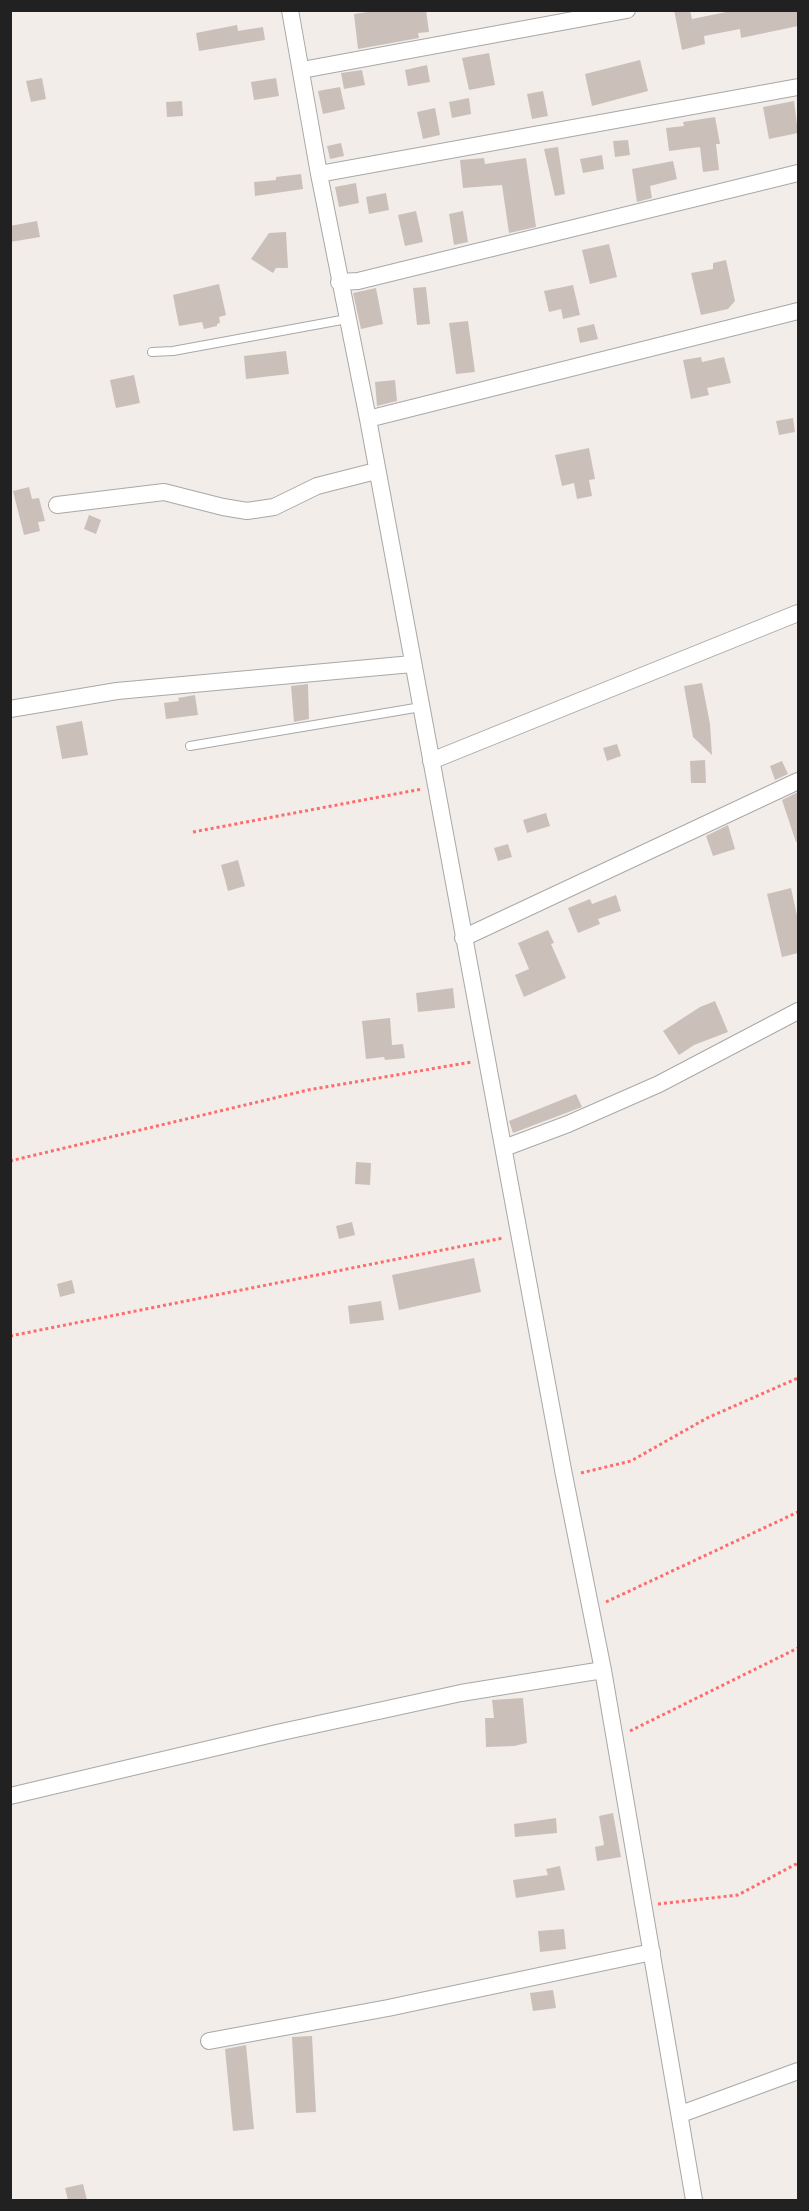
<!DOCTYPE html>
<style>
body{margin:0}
#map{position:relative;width:809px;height:2211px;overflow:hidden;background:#f2ede8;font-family:Manrope,sans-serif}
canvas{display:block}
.frame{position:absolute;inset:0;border:12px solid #212121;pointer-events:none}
</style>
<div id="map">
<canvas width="809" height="2211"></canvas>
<div class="frame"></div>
</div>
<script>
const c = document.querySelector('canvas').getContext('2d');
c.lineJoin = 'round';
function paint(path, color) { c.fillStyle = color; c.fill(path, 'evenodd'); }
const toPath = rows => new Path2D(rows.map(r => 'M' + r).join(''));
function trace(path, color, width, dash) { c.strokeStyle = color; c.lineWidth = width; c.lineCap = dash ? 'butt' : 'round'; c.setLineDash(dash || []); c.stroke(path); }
paint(toPath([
 [381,10,426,10,429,32,418,33,419,38,358,49,354,14],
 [674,10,690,10,692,19,736,10,798,10,798,26,741,38,740,29,704,36,705,44,682,50],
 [237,25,238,31,263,27,265,40,199,51,196,33],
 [489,53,495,85,469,90,462,58],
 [640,60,648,91,592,106,585,74],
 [427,65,430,82,408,86,405,70],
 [362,70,365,85,344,89,341,73],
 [42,78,46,99,31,102,26,81],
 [276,78,279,96,254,100,251,82],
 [340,87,345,109,323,114,318,91],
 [543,91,548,116,532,119,527,94],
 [469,98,471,114,452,118,449,102],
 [182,101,183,116,167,117,166,102],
 [794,101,798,133,769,139,763,107],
 [435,108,440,135,423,139,417,112],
 [715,117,720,144,716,144,719,170,703,172,700,147,669,151,666,128,684,126,683,122],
 [628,140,630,155,615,157,613,141],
 [341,143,344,156,330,159,327,146],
 [558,147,565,194,555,196,544,149],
 [602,155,604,169,583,173,580,159],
 [484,158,485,164,526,158,536,227,509,233,502,185,463,188,460,160],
 [673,161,677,179,650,186,652,198,637,202,632,169],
 [301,174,303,189,255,196,254,182,276,180,276,177],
 [356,183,359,203,339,207,335,187],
 [386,193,389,210,369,214,366,197],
 [416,211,423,242,405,246,398,215],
 [463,211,468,242,454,245,449,214],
 [37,221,40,237,10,242,10,226],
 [286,232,288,268,276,268,273,273,251,259,269,233],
 [609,244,617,277,590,284,582,250],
 [726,260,735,301,728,309,701,315,691,273,713,269,713,263],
 [219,284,226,315,219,317,220,323,217,324,217,326,204,329,202,322,179,326,173,295],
 [573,285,580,315,563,319,561,309,549,312,544,291],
 [426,287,430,324,417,325,413,288],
 [376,288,383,324,361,329,353,293],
 [468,321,475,372,456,374,449,323],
 [594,324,598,339,580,343,577,328],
 [286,351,289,374,246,379,244,356],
 [701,357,702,362,724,357,731,383,707,388,709,395,691,399,683,360],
 [134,375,140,403,116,408,110,380],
 [395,380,397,401,377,406,375,382],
 [793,418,795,432,779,435,776,421],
 [589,448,595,479,589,480,592,496,577,499,574,483,562,486,555,455],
 [29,487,32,499,39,498,45,521,38,522,40,531,24,535,13,491],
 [89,515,101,520,96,534,84,529],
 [702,683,710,724,712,755,693,737,684,686],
 [308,684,309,719,294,722,291,686],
 [195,695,198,715,166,719,164,703,179,701,178,698],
 [82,721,88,755,62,759,56,726],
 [617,744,621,756,607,761,603,748],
 [705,760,706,783,691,783,690,761],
 [782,761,788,774,775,780,770,766],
 [798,792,798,841,796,842,782,800],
 [546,813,550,826,527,833,523,820],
 [728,825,735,849,713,856,706,836],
 [508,844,512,857,498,861,494,848],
 [238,860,245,886,228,891,221,865],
 [791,888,798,920,798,953,782,957,767,894],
 [616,895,621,911,598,919,600,924,578,933,568,908,590,899,592,904],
 [548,930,554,943,551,944,566,978,524,997,515,975,529,969,518,943],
 [453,988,455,1008,418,1012,416,993],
 [715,1001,728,1032,694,1045,679,1055,663,1031,700,1007],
 [390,1018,392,1045,403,1044,405,1058,385,1060,384,1057,366,1059,362,1021],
 [576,1094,582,1107,513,1133,509,1121],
 [356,1162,371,1163,370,1185,355,1184],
 [352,1222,355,1235,339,1239,336,1226],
 [474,1258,481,1292,399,1310,392,1275],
 [72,1280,75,1293,60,1297,57,1284],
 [381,1301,384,1320,350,1324,348,1306],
 [523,1698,527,1743,514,1746,486,1747,485,1718,494,1718,492,1700],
 [613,1813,621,1857,597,1861,595,1847,604,1845,599,1816],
 [556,1818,557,1833,515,1837,514,1824],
 [560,1866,565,1890,516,1898,513,1880,548,1875,546,1869],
 [564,1929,566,1949,540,1952,538,1931],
 [553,1990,556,2008,533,2011,530,1993],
 [312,2036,316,2112,296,2113,292,2037],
 [246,2045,254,2129,233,2131,225,2049],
 [83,2184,87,2200,68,2200,65,2188]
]), '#cbbfba');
const service = toPath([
 [152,352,173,351,347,319],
 [190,746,421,707]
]);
const minor = toPath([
 [290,10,319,174,368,419,564,1475,603,1670,694,2200],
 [302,70,627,10],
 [319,174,798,87],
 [339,282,358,281,798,173],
 [368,419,798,311],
 [57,505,164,492,223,507,247,511,274,507,317,486,376,471],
 [10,709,117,691,412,664],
 [431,761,798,613],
 [463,938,798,781],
 [504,1148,568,1124,659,1084,798,1011],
 [10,1796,277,1733,461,1693,603,1670],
 [209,2041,388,2008,652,1952],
 [681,2114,798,2071]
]);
trace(service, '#a8a8a8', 10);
trace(minor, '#a8a8a8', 18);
trace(toPath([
 [193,832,422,789],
 [10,1161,308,1090,472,1062],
 [10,1336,503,1238],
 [581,1473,631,1461,707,1418,798,1378],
 [606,1602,798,1512],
 [630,1731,798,1648],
 [658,1904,738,1895,798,1863]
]), '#ff6c6e', 3, [3, 3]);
trace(service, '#fff', 8);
trace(minor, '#fff', 16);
</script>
